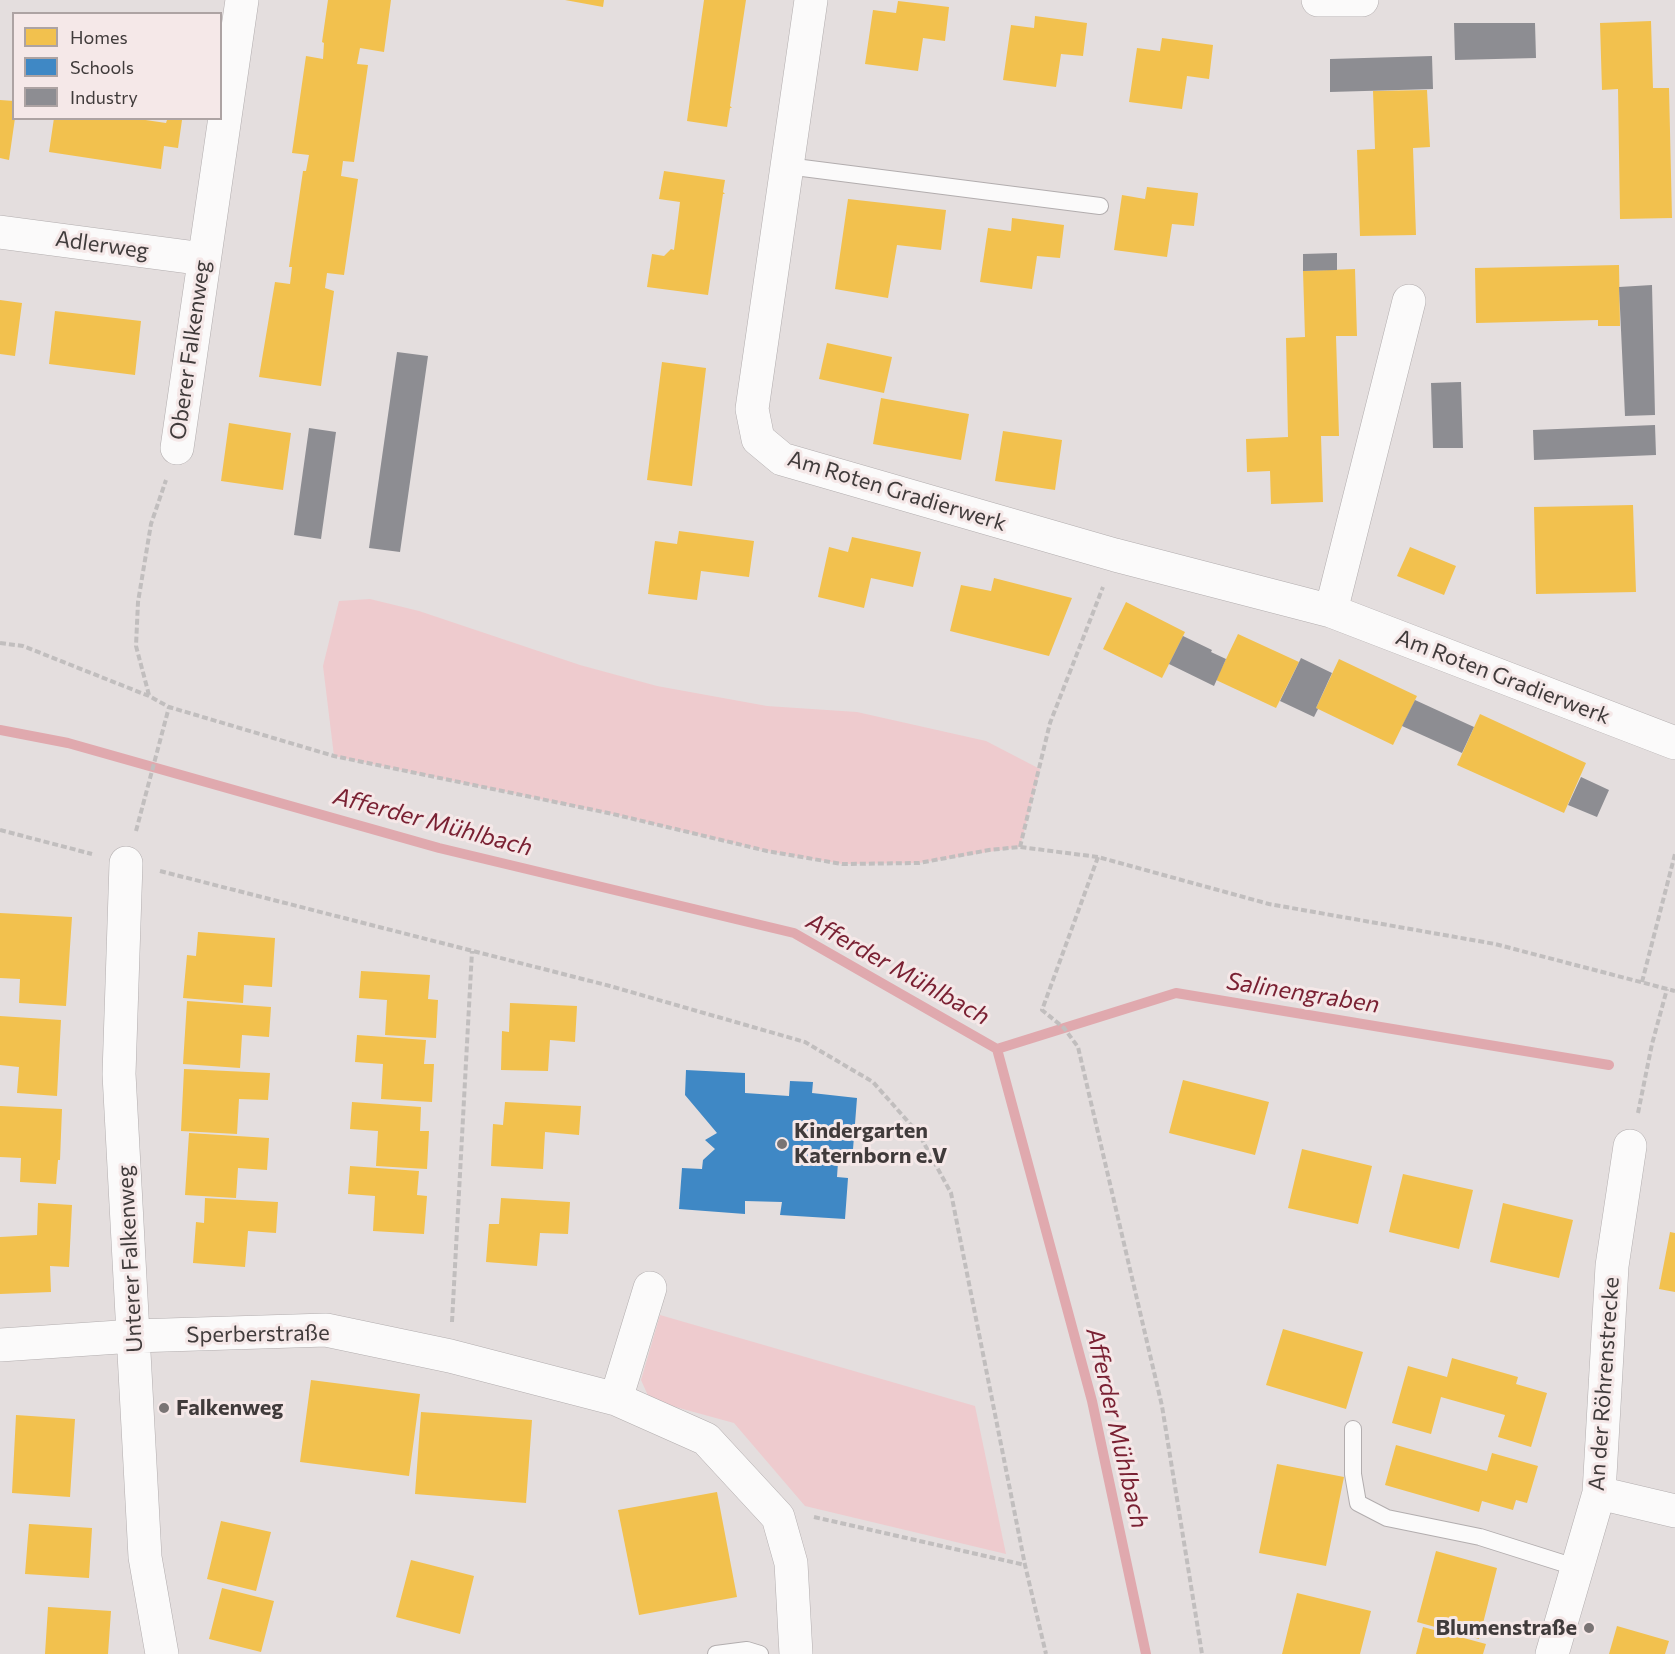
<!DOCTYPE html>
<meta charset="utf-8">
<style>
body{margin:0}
#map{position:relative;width:1675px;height:1654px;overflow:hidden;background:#e4dede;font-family:Commissioner,sans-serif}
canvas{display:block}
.legend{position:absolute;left:12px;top:12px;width:210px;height:108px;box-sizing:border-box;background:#f5e8e8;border:2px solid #ada3a3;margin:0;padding:8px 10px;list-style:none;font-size:18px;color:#403b3b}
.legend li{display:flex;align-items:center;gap:12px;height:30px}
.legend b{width:30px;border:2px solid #ada3a3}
</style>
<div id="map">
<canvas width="1675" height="1654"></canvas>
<ul class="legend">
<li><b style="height:16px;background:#f2c14e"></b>Homes</li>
<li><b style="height:16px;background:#3f88c5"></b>Schools</li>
<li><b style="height:16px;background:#8d8d92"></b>Industry</li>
</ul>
</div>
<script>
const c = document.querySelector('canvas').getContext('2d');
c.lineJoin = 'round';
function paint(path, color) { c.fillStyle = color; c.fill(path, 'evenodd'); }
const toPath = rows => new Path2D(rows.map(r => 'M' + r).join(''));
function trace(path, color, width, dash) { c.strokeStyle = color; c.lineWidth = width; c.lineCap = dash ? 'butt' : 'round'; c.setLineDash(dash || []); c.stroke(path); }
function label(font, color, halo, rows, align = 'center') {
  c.font = font + ' Commissioner,sans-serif'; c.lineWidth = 6; c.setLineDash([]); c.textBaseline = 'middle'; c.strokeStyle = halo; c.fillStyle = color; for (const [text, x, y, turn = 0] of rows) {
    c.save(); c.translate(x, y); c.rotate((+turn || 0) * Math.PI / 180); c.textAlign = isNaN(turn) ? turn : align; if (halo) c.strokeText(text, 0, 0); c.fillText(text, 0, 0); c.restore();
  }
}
paint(toPath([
 [370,599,419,611,580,665,657,686,767,706,857,712,986,741,1040,769,1020,847,919,863,842,864,767,851,613,814,334,756,323,666,339,601],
 [660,1315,975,1406,1006,1554,805,1506,734,1423,650,1400,641,1380]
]), '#eecbce');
paint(toPath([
 [328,0,391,0,384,52,360,48,357,64,368,65,361,114,354,162,343,161,341,176,358,179,344,275,327,273,325,288,334,291,321,386,259,377,275,282,290,284,292,267,289,267,303,171,306,171,309,155,292,153,306,56,323,59,324,43,322,42],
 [565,0,604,0,603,7],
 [704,0,746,0,730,106,732,108,730,108,727,127,687,121],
 [898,1,949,7,945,41,923,38,918,71,865,64,873,10,896,13],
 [1035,16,1087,23,1083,56,1061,54,1056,87,1003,80,1011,25,1034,28],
 [1651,21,1653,88,1669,88,1672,218,1620,219,1618,89,1602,90,1600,23],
 [1162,38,1213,45,1209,79,1187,76,1182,109,1129,102,1137,48,1160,51],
 [1427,90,1430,147,1413,148,1416,235,1360,236,1357,150,1375,149,1373,91],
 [0,100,14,101,14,118,15,118,9,160,0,158],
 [54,118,132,118,166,123,167,120,171,120,172,119,182,120,178,148,164,146,161,169,49,152],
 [664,171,725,180,723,192,725,194,723,194,708,295,647,287,652,254,664,256,671,249,674,250,680,202,659,199],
 [1147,187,1198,193,1194,226,1172,224,1167,257,1114,250,1122,195,1145,199],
 [848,199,946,210,941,250,897,245,888,298,835,289],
 [1012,218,1064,225,1060,258,1037,256,1032,289,980,282,988,228,1011,231],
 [1619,265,1620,326,1598,326,1598,320,1476,323,1475,268],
 [1355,269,1357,336,1336,336,1339,436,1321,436,1323,502,1271,504,1270,471,1247,472,1246,439,1288,437,1286,338,1305,337,1303,271],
 [0,300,22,303,15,356,0,354],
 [55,311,141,321,135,375,49,364],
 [827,343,892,357,884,393,819,379],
 [662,362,706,368,692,486,647,480],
 [881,398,969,414,961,460,873,444],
 [229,423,291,433,283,490,221,481],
 [1003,431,1062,440,1055,490,995,481],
 [1633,505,1636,592,1536,594,1534,507],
 [679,531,754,541,749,577,701,571,697,600,648,594,655,541,677,544],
 [852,537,921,552,913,587,871,578,864,608,818,597,829,547,848,552],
 [1410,547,1456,566,1444,595,1397,576],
 [994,578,1072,598,1049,656,950,631,961,585,991,591],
 [1126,602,1185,632,1162,678,1103,649],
 [1238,634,1299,662,1276,708,1216,680],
 [1339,659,1417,696,1393,745,1316,708],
 [1480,714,1586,763,1564,813,1457,765],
 [0,913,72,917,66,1006,19,1003,20,979,0,978],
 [198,932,275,938,272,987,244,985,243,1003,183,998,187,955,196,956],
 [361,971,430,975,428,999,438,1000,436,1038,385,1035,387,1000,359,998],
 [187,1001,271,1007,269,1037,242,1035,240,1068,183,1064],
 [510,1003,577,1006,575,1042,550,1040,548,1071,501,1070,502,1031,509,1032],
 [0,1016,61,1020,57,1096,17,1093,19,1067,0,1065],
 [357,1035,426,1040,424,1064,434,1064,432,1102,381,1099,383,1064,355,1062],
 [184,1069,270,1073,268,1100,239,1099,237,1134,181,1131],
 [1183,1080,1269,1102,1255,1155,1169,1133],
 [352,1102,421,1107,420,1131,429,1131,427,1169,376,1166,378,1131,350,1129],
 [505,1102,581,1106,579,1135,545,1132,543,1169,491,1166,493,1124,503,1125],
 [0,1106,62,1109,60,1160,58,1160,56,1184,20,1182,21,1158,0,1157],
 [189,1133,269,1138,267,1170,238,1168,236,1198,185,1195],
 [1302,1149,1372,1166,1358,1224,1288,1208],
 [350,1166,419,1171,417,1195,427,1196,424,1234,373,1231,375,1196,348,1194],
 [1403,1174,1473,1190,1459,1249,1389,1232],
 [205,1198,278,1202,276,1233,248,1231,245,1267,193,1263,196,1222,204,1223],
 [501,1198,570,1202,568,1234,540,1233,537,1266,486,1262,489,1224,499,1224],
 [38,1203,72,1205,69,1267,50,1266,51,1292,0,1294,0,1237,37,1235],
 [1503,1203,1573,1220,1559,1278,1490,1262],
 [1670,1232,1675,1233,1675,1292,1659,1289],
 [1283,1329,1363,1352,1346,1409,1266,1385],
 [1452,1358,1518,1377,1516,1384,1547,1393,1531,1447,1498,1437,1505,1415,1441,1397,1431,1434,1392,1423,1408,1366,1447,1377],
 [311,1380,420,1394,409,1476,300,1462],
 [421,1412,532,1420,526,1503,415,1494],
 [16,1415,75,1419,70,1497,12,1493],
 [1396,1445,1487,1471,1492,1453,1538,1466,1527,1503,1516,1500,1513,1510,1482,1501,1479,1512,1385,1485],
 [1277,1464,1344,1477,1326,1566,1259,1553],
 [717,1492,737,1597,639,1615,618,1510],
 [221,1521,271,1532,256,1591,207,1579],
 [29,1524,92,1528,89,1578,25,1574],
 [1436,1551,1497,1568,1479,1639,1417,1622],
 [411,1560,474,1576,460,1634,396,1617],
 [222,1588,274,1601,261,1652,209,1639],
 [1297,1593,1371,1611,1360,1654,1282,1654],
 [48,1607,111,1611,108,1654,45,1654],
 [1617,1626,1669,1641,1665,1654,1609,1654],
 [1423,1627,1486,1644,1483,1654,1416,1654]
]), '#f2c14e');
paint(toPath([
 [686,1070,745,1073,745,1093,789,1096,790,1081,813,1082,812,1093,857,1098,852,1162,838,1162,837,1177,848,1178,845,1219,780,1215,782,1202,745,1201,745,1214,679,1209,682,1168,702,1169,703,1160,715,1149,705,1140,717,1133,685,1095]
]), '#3f88c5');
paint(toPath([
 [1454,23,1535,23,1536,58,1455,60],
 [1432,56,1433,89,1330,92,1330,59],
 [1337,253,1337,270,1303,271,1303,254],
 [1652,285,1655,415,1625,416,1619,287],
 [397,352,428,356,400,552,369,548],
 [1461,382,1463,448,1433,448,1431,383],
 [1655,425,1656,455,1534,460,1533,430],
 [309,428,336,432,321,539,294,535],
 [1183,636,1212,650,1211,652,1226,659,1214,686,1169,664],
 [1301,658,1332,673,1316,708,1318,709,1314,717,1280,701],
 [1415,700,1474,727,1462,753,1402,726],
 [1581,777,1609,790,1597,817,1568,805]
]), '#8d8d92');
trace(toPath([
 [0,730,68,743,439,848,794,933,997,1049,1092,1401,1146,1654],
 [997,1049,1176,993,1609,1065]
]), '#e0a9ae', 10);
const service = toPath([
 [787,166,1100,206],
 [1353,1429,1353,1474,1358,1503,1387,1518,1480,1537,1578,1568],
 [716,1654,747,1650,760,1654]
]);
const minor = toPath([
 [811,0,752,409,758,439,782,459,1115,555,1331,611,1675,743],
 [1318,0,1362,0],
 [0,232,204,259],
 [177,448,242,0],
 [1331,611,1409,301],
 [126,863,119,1074,145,1557,162,1654],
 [0,1345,134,1336,326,1330,450,1356,616,1399,706,1439,778,1517,791,1563,796,1654],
 [616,1399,650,1288],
 [1599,1493,1675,1511],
 [1552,1654,1599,1493,1612,1266,1630,1146]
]);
trace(service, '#b2adae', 18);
trace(minor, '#b2adae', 34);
trace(toPath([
 [0,643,23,646,149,696,169,707,334,756,613,814,767,851,842,864,919,863,989,850,1020,847,1098,857,1269,904,1495,944,1675,991],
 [149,695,136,646,138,602,151,524,166,480],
 [0,830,92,854],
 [136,831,169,707],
 [1020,847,1050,723,1103,587],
 [1098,857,1042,1010,1064,1028,1078,1047,1162,1406,1202,1654],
 [160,871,610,986,805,1042,873,1082,919,1134,951,1193,1025,1565,1046,1654],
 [1642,982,1675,854],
 [1638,1113,1652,1044,1667,989],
 [452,1322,472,951],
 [814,1517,1025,1565]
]), '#c1bebe', 4, [6, 3]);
trace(service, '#fbfafa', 16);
trace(minor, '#fbfafa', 33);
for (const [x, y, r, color] of [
 [782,1144,6,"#797474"],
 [164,1408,6,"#797474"],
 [1589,1628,6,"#797474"]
]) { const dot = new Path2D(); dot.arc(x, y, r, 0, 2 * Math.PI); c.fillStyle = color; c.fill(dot); trace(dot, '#f5e8e8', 2); }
label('22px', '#403b3b', '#f5e8e8', [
 ["Adlerweg",102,245,8],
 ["Oberer Falkenweg",190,350,-82],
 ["Am Roten Gradierwerk",897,491,17],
 ["Am Roten Gradierwerk",1503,677,21],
 ["Unterer Falkenweg",130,1259,-93],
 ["Sperberstraße",258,1334,-1],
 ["An der Röhrenstrecke",1604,1384,-86]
]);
label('bold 22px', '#403b3b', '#f5e8e8', [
 ["Kindergarten",794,1131],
 ["Katernborn e.V",794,1156],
 ["Falkenweg",176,1408],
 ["Blumenstraße",1577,1628,"right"]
], 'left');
label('italic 24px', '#7a2133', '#f5e8e8', [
 ["Afferder Mühlbach",433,822,15],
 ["Afferder Mühlbach",898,969,29],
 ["Salinengraben",1303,993,9],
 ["Afferder Mühlbach",1117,1428,77]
]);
</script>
